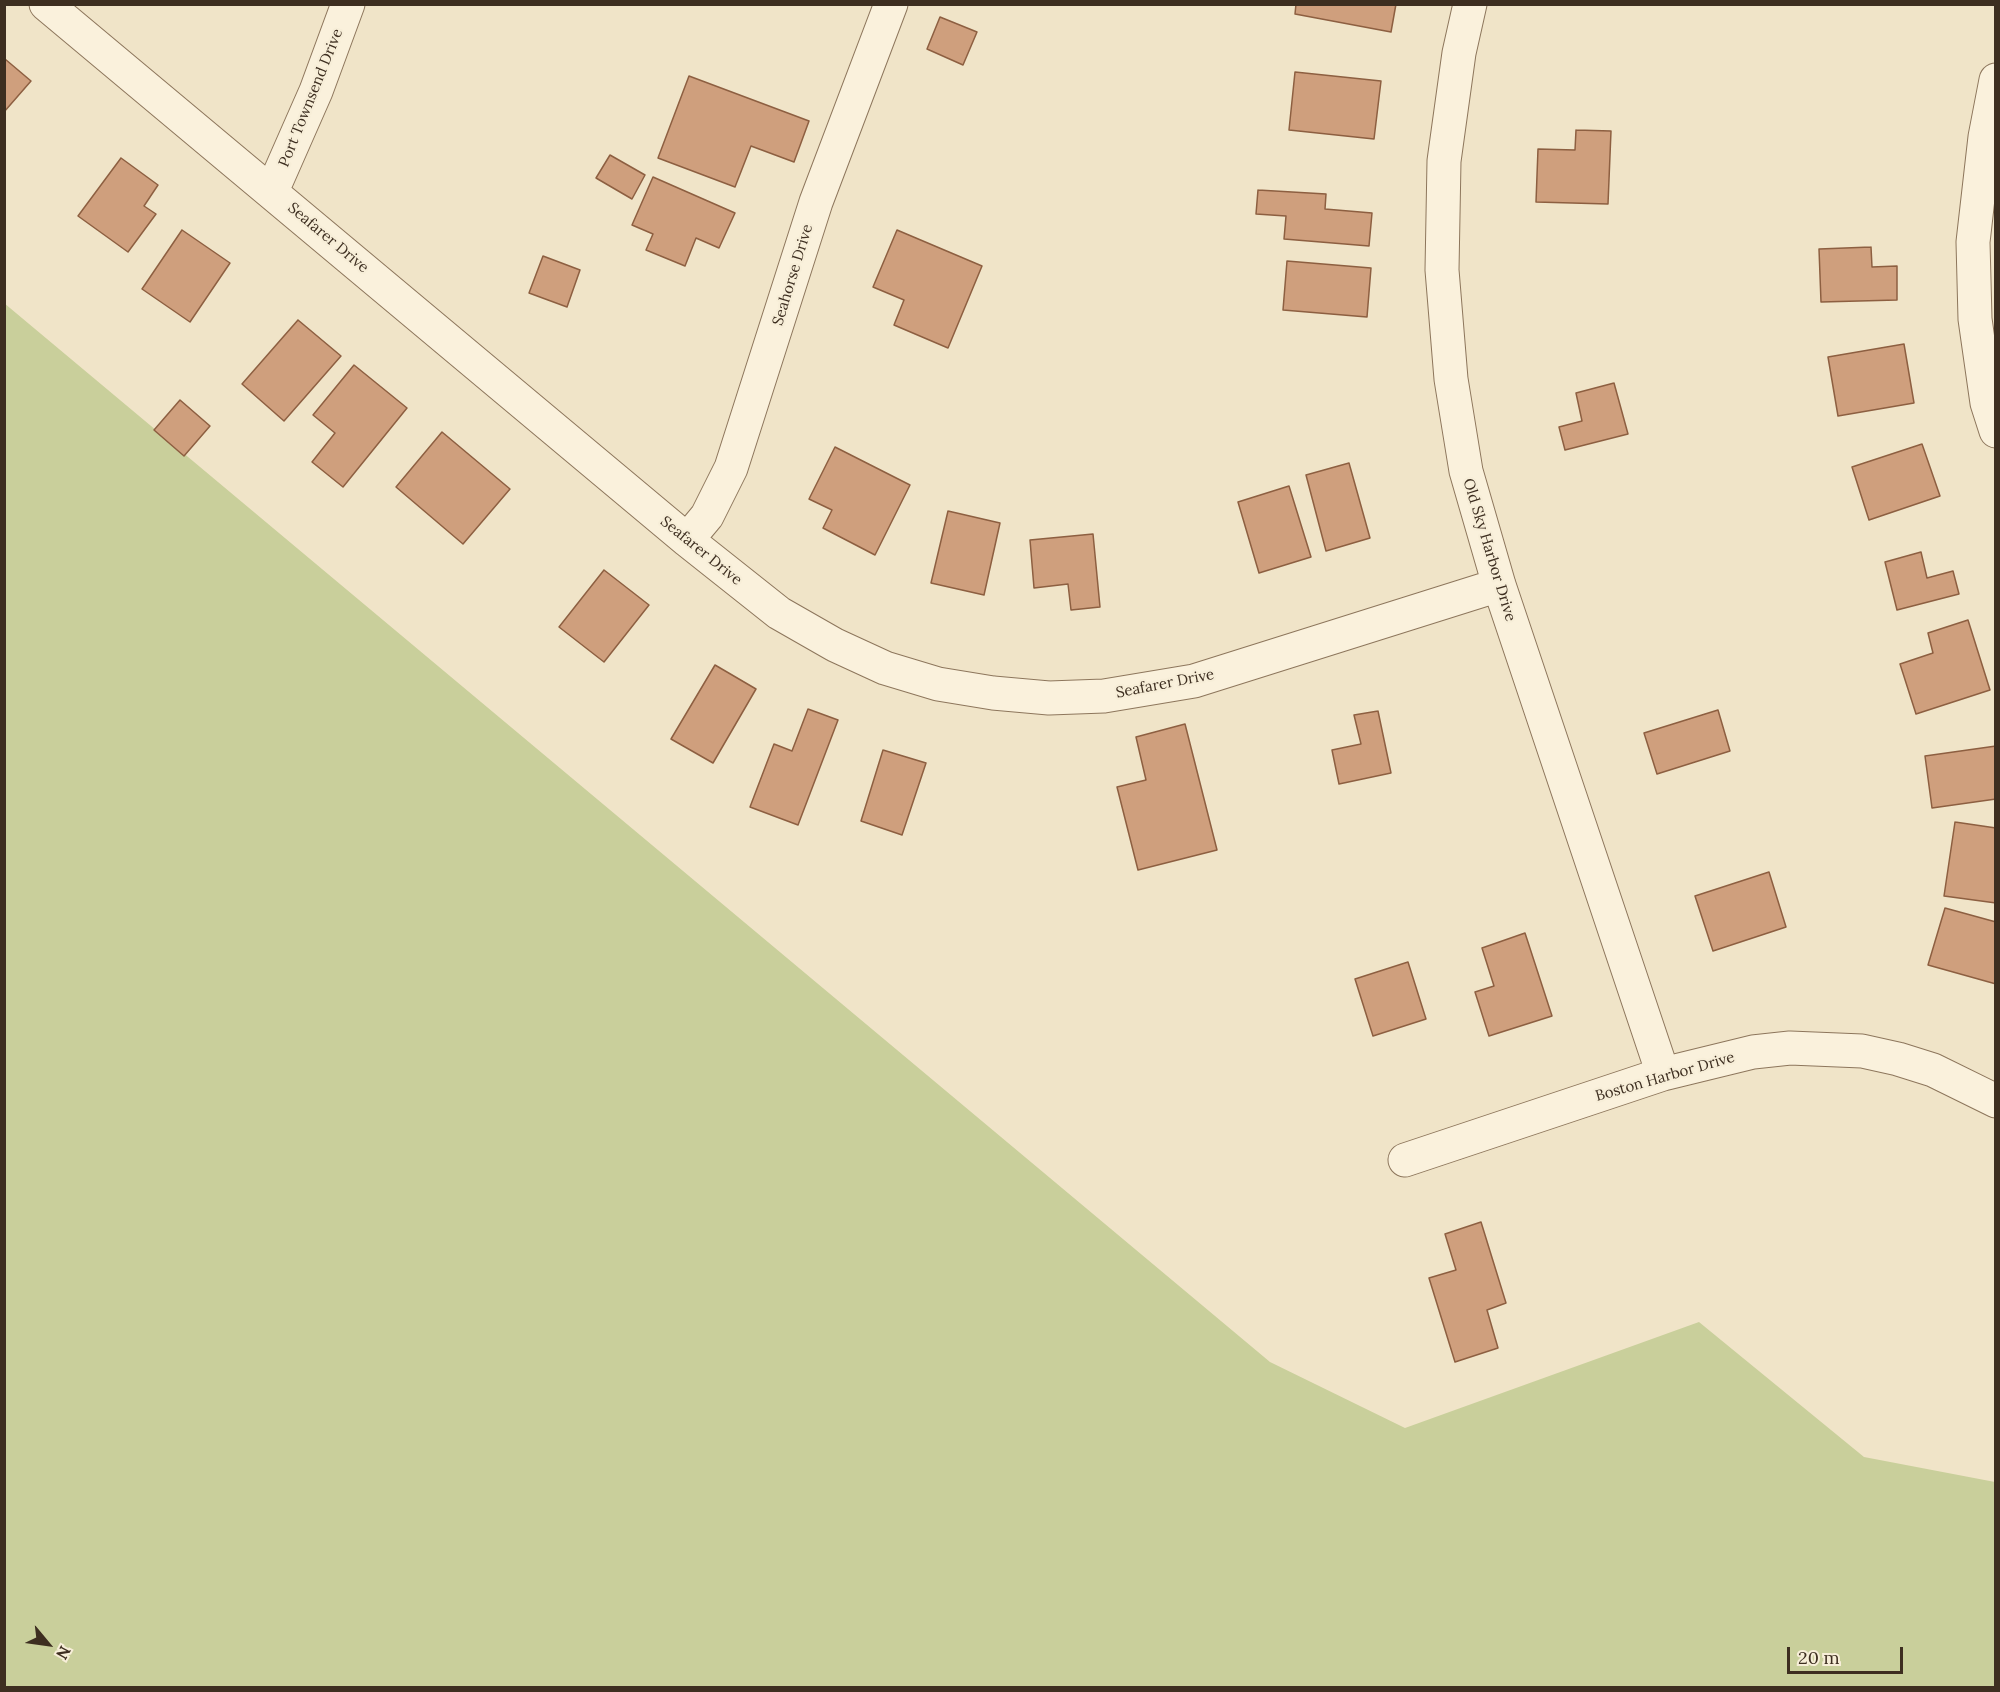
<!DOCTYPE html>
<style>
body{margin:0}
#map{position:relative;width:2000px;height:1692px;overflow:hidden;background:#f0e4c8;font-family:Lora,serif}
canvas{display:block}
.frame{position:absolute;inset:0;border:6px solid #3d2e20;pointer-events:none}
.north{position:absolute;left:18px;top:1614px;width:60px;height:60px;-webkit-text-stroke:4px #f7eed8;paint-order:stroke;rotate:119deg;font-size:16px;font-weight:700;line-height:24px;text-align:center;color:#3d2e20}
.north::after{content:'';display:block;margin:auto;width:21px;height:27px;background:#3d2e20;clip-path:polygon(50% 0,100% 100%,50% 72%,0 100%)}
.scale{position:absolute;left:1787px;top:1647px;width:116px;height:27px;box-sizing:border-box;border:3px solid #3d2e20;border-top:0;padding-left:8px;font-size:18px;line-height:21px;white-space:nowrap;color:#3d2e20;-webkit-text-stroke:4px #f7eed8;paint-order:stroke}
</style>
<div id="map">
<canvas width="2000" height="1692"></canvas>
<div class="frame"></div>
<div class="north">N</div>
<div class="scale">20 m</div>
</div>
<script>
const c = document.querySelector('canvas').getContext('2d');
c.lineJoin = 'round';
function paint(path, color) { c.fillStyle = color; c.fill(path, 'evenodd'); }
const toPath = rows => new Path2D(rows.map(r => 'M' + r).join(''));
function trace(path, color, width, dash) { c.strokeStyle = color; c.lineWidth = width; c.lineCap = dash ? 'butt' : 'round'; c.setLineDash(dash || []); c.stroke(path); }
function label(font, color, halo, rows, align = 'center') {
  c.font = font + ' Lora,serif'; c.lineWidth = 4.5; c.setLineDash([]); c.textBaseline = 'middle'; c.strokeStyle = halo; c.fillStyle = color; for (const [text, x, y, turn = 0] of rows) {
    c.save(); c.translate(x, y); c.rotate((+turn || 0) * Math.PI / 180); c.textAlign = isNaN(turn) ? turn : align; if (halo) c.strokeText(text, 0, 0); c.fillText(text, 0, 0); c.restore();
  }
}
paint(toPath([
 [4,303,1270,1362,1405,1428,1699,1322,1864,1457,1995,1482,1995,1687,5,1687]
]), '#c9cf9b');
const building = toPath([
 [1296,4,1396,4,1391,32,1295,14,1296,4],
 [940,17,977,32,963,65,927,49,940,17],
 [5,59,31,81,4,112,4,60,5,59],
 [1295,72,1381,81,1374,139,1289,130,1295,72],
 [689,76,809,121,794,162,751,146,735,187,658,158,689,76],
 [1576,130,1611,131,1608,204,1536,202,1538,149,1575,150,1576,130],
 [610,155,645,175,632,199,596,178,610,155],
 [121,158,158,185,144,206,156,214,128,252,78,216,121,158],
 [653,177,735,213,719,248,696,238,685,266,646,250,653,234,632,225,653,177],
 [1258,190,1326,194,1325,209,1372,213,1369,246,1284,239,1286,216,1256,214,1258,190],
 [182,230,230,263,190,322,142,289,182,230],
 [897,230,982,266,948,348,894,325,904,300,873,287,897,230],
 [1871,247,1872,267,1897,266,1897,300,1821,302,1819,249,1871,247],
 [543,256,580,270,567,307,529,293,543,256],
 [1287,261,1371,268,1367,317,1283,310,1287,261],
 [298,320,341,356,284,421,242,384,298,320],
 [1904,344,1914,403,1838,416,1828,357,1904,344],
 [354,365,407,408,343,487,312,462,335,433,313,415,354,365],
 [1614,383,1628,434,1565,450,1559,427,1582,421,1576,393,1614,383],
 [180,400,210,426,184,456,154,430,180,400],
 [442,432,510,489,463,544,396,487,442,432],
 [1922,444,1940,496,1869,520,1852,467,1922,444],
 [835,447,910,485,875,555,823,528,832,510,809,499,835,447],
 [1349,463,1370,538,1326,551,1306,475,1349,463],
 [1289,486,1311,557,1259,573,1238,502,1289,486],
 [948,511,1000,523,984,595,931,583,948,511],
 [1093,534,1100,607,1071,610,1068,584,1034,588,1030,540,1093,534],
 [1921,552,1927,578,1953,571,1959,594,1897,610,1885,562,1921,552],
 [604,570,649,605,604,662,559,627,604,570],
 [1968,620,1990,690,1916,714,1900,664,1933,653,1928,633,1968,620],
 [715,665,756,689,713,763,671,739,715,665],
 [808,709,838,720,798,825,750,807,774,744,792,751,808,709],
 [1718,710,1730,751,1657,774,1644,733,1718,710],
 [1378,711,1391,773,1339,784,1332,750,1361,744,1354,715,1378,711],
 [1185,724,1217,850,1138,870,1117,787,1146,780,1136,737,1185,724],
 [1996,746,1996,799,1932,808,1925,756,1996,746],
 [883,750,926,763,902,835,861,821,883,750],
 [1955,822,1996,828,1996,903,1944,896,1955,822],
 [1769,872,1786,927,1713,951,1695,896,1769,872],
 [1945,908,1996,922,1996,984,1928,965,1945,908],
 [1525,933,1552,1016,1489,1036,1475,992,1494,986,1482,948,1525,933],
 [1408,962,1426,1019,1373,1036,1355,979,1408,962],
 [1481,1222,1506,1303,1487,1310,1498,1348,1455,1362,1429,1278,1456,1270,1445,1234,1481,1222]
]);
paint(building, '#cf9f7d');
trace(building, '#8d5f41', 1.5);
const street = toPath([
 [46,4,687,540,779,613,835,645,885,668,938,684,993,693,1049,698,1104,696,1194,681,1499,585],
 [1470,4,1459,53,1444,161,1442,270,1451,379,1466,471,1499,585,1663,1074],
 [1996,80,1985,137,1973,242,1975,319,1987,403,1996,431],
 [272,191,316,91,348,4],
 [687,540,707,516,731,468,816,202,891,4],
 [1405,1160,1663,1074,1753,1052,1790,1048,1862,1051,1898,1059,1933,1070,1996,1101]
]);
trace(street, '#8d765c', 35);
trace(street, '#faf1dc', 33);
label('15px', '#3d2e20', '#f7eed8', [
 ["Port Townsend Drive",311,98,-68],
 ["Seafarer Drive",328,238,40],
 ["Seahorse Drive",793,275,-73],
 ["Old Sky Harbor Drive",1489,550,73],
 ["Seafarer Drive",701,551,39],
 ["Seafarer Drive",1165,684,-11],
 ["Boston Harbor Drive",1665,1077,-16]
]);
</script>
